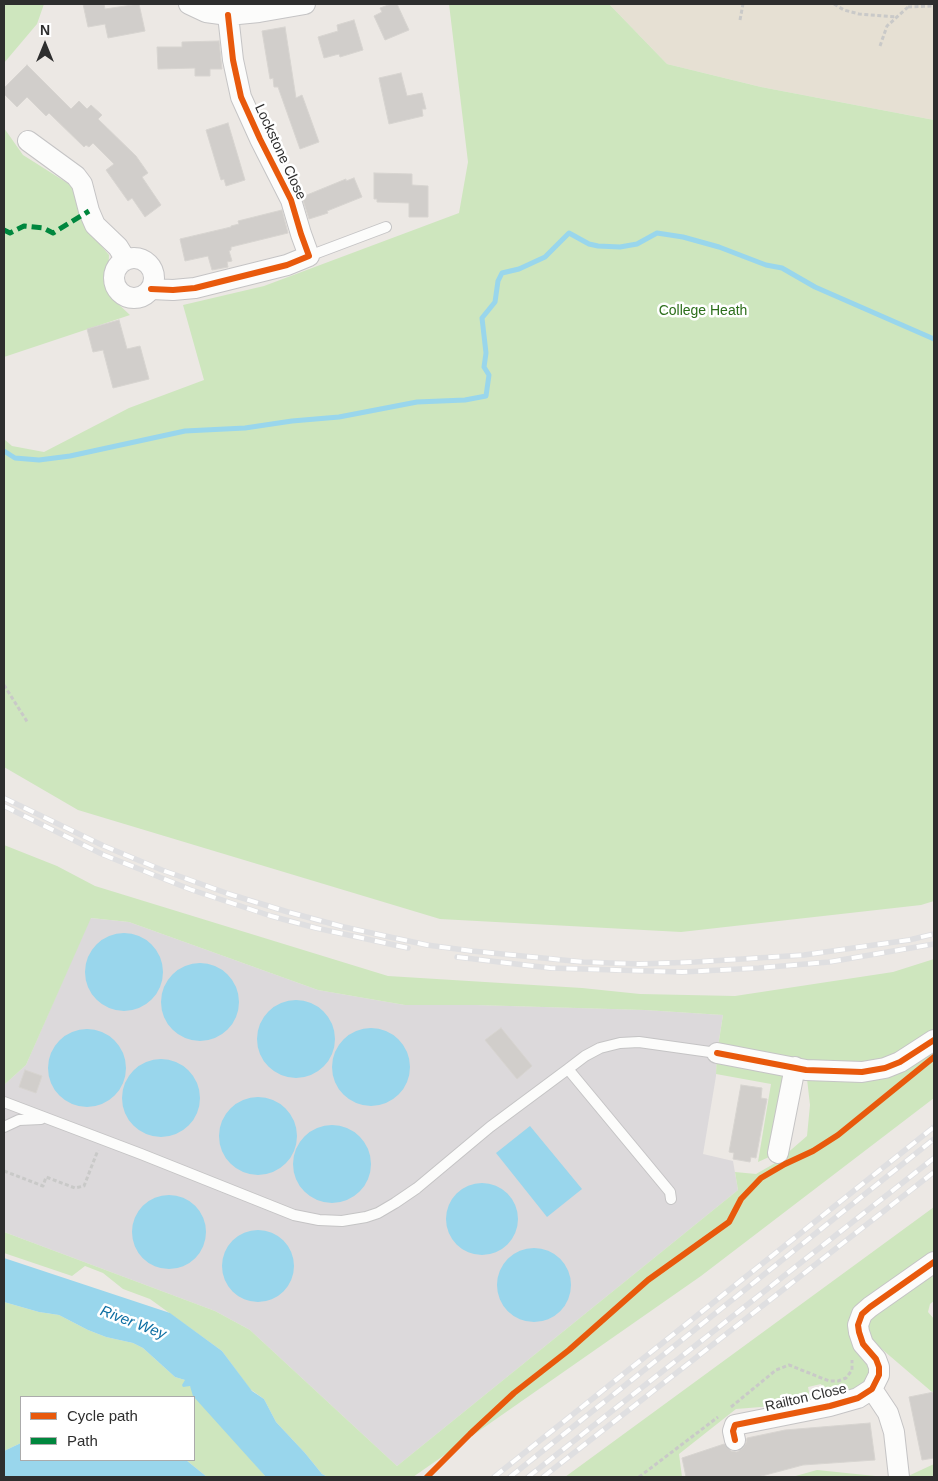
<!DOCTYPE html>
<style>
body{margin:0}
#map{position:relative;width:938px;height:1481px;overflow:hidden;background:#ece8e4;font-family:Helvetica,sans-serif}
canvas{display:block}
.frame{position:absolute;inset:0;border:5px solid #2e2e2e;pointer-events:none}
.legend{position:absolute;left:20px;top:1396px;width:175px;height:65px;box-sizing:border-box;background:#fff;border:1px solid #ababab;margin:0;padding:6px 9px;list-style:none;font-size:15px;color:#2e2e2e}
.legend li{display:flex;align-items:center;gap:10px;height:25px}
.legend b{width:25px;border:1px solid #ababab}
.north{position:absolute;left:20px;top:20px;width:50px;height:50px;-webkit-text-stroke:4px #fff;paint-order:stroke;rotate:0deg;font-size:14px;font-weight:700;line-height:20px;text-align:center;color:#2e2e2e}
.north::after{content:'';display:block;margin:auto;width:18px;height:22px;background:#2e2e2e;clip-path:polygon(50% 0,100% 100%,50% 72%,0 100%)}
</style>
<div id="map">
<canvas width="938" height="1481"></canvas>
<div class="frame"></div>
<ul class="legend">
<li><b style="height:6px;background:#e8590c"></b>Cycle path</li>
<li><b style="height:6px;background:#00873e"></b>Path</li>
</ul>
<div class="north">N</div>
</div>
<script>
const c = document.querySelector('canvas').getContext('2d');
c.lineJoin = 'round';
function paint(path, color) { c.fillStyle = color; c.fill(path, 'evenodd'); }
const toPath = rows => new Path2D(rows.map(r => 'M' + r).join(''));
function trace(path, color, width, dash) { c.strokeStyle = color; c.lineWidth = width; c.lineCap = dash ? 'butt' : 'round'; c.setLineDash(dash || []); c.stroke(path); }
function label(font, color, halo, rows, align = 'center') {
  c.font = font + ' Helvetica,sans-serif'; c.lineWidth = 5; c.setLineDash([]); c.textBaseline = 'middle'; c.strokeStyle = halo; c.fillStyle = color; for (const [text, x, y, turn = 0] of rows) {
    c.save(); c.translate(x, y); c.rotate((+turn || 0) * Math.PI / 180); c.textAlign = isNaN(turn) ? turn : align; if (halo) c.strokeText(text, 0, 0); c.fillText(text, 0, 0); c.restore();
  }
}
paint(toPath([
 [90,918,129,922,318,990,405,1005,476,1005,645,1010,723,1015,717,1053,716,1076,703,1154,733,1161,738,1190,397,1466,250,1330,215,1311,4,1232,4,1085,26,1065]
]), '#dcd9db');
paint(toPath([
 [609,4,934,4,934,120,761,87,667,64]
]), '#e6e0d3');
paint(toPath([
 [4,4,44,4,37,24,4,63],
 [449,4,609,4,667,64,761,87,934,120,934,901,921,905,681,932,440,919,78,810,4,767,4,439,12,446,44,452,129,408,204,380,183,305,264,286,459,213,468,162],
 [4,128,23,155,72,186,85,226,109,255,108,278,114,300,130,315,4,357],
 [4,845,57,866,95,886,388,976,582,988,640,994,735,996,893,972,934,959,934,1098,701,1276,413,1477,328,1477,322,1474,305,1453,276,1422,264,1399,250,1389,222,1351,150,1299,123,1289,103,1273,85,1266,72,1276,4,1253,4,1232,215,1311,250,1330,397,1466,738,1190,735,1172,756,1174,777,1162,807,1136,810,1105,806,1070,795,1067,778,1153,758,1162,771,1084,716,1074,717,1053,723,1015,645,1010,476,1005,405,1005,318,990,129,922,91,918,26,1065,4,1085],
 [934,1207,934,1301,930,1304,928,1312,934,1319,934,1392,932,1392,849,1321,879,1367,872,1389,830,1406,821,1384,808,1387,811,1403,736,1409,679,1454,682,1477,565,1477],
 [4,1302,39,1312,59,1315,88,1330,106,1337,133,1343,143,1348,175,1377,185,1380,266,1477,207,1477,186,1460,194,1460,194,1397,21,1397,21,1443,4,1451],
 [934,1464,934,1477,906,1477],
 [817,1470,885,1477,792,1477]
]), '#cee6be');
paint(toPath([
 '85 972a39 39 0 1 1 78 0a39 39 0 1 1-78 0Z',
 '161 1002a39 39 0 1 1 78 0a39 39 0 1 1-78 0Z',
 '257 1039a39 39 0 1 1 78 0a39 39 0 1 1-78 0Z',
 '332 1067a39 39 0 1 1 78 0a39 39 0 1 1-78 0Z',
 '48 1068a39 39 0 1 1 78 0a39 39 0 1 1-78 0Z',
 '122 1098a39 39 0 1 1 78 0a39 39 0 1 1-78 0Z',
 '219 1136a39 39 0 1 1 78 0a39 39 0 1 1-78 0Z',
 '293 1164a39 39 0 1 1 78 0a39 39 0 1 1-78 0Z',
 [530,1126,582,1189,547,1217,496,1153],
 '446 1219a36 36 0 1 1 72 0a36 36 0 1 1-72 0Z',
 '132 1232a37 37 0 1 1 74 0a37 37 0 1 1-74 0Z',
 '222 1266a36 36 0 1 1 72 0a36 36 0 1 1-72 0Z',
 '497 1285a37 37 0 1 1 74 0a37 37 0 1 1-74 0Z',
 [4,1258,170,1313,222,1351,252,1391,264,1399,276,1422,305,1453,322,1474,328,1477,266,1477,193,1396,190,1386,183,1387,182,1385,185,1380,175,1377,143,1348,133,1343,106,1337,88,1330,59,1315,39,1312,4,1302],
 [21,1443,21,1460,186,1460,207,1477,4,1477,4,1451]
]), '#99d6ec');
trace(toPath([
 [4,451,15,458,39,460,70,456,185,431,245,428,292,421,339,417,417,402,465,400,486,396,489,375,484,367,486,353,482,318,495,302,498,281,502,273,519,269,545,257,569,233,589,244,598,246,620,247,637,244,657,233,683,237,719,247,766,265,782,268,815,287,934,339]
]), '#99d6ec', 5);
const building = toPath([
 [83,4,104,4,105,9,139,4,145,31,108,38,105,24,88,27,83,4],
 [391,4,397,4,409,30,385,40,374,16,382,12,380,8,391,4],
 [354,20,363,50,340,57,339,54,324,58,318,37,338,31,337,25,354,20],
 [285,27,296,98,302,95,319,142,300,149,278,87,274,87,273,78,270,79,262,31,285,27],
 [219,41,222,69,210,69,210,76,195,76,195,68,158,69,157,47,182,47,182,42,219,41],
 [27,65,71,109,79,101,87,109,91,105,102,115,98,119,136,156,148,173,142,177,161,205,145,217,132,198,128,201,106,170,114,164,93,143,89,147,86,145,84,147,49,113,46,116,27,97,17,107,4,94,4,88,27,65],
 [401,73,407,96,422,93,426,109,422,109,423,116,389,124,379,78,401,73],
 [228,123,245,180,226,186,224,179,221,180,206,130,228,123],
 [374,173,412,174,412,185,428,186,428,217,409,217,409,203,377,202,377,199,374,199,374,173],
 [354,178,362,197,327,211,328,213,309,219,302,197,346,179,346,181,354,178],
 [282,210,288,233,231,247,231,250,229,251,232,261,227,262,228,267,212,270,208,256,185,261,180,239,231,227,231,226,239,224,238,221,282,210],
 [119,320,127,349,140,346,149,379,113,388,103,350,93,352,87,329,119,320],
 [501,1028,532,1066,517,1079,485,1040,501,1028],
 [25,1070,42,1076,36,1093,19,1087,25,1070],
 [741,1085,762,1088,761,1098,767,1099,756,1158,751,1157,750,1162,733,1159,734,1153,729,1152,741,1085],
 [934,1392,934,1458,922,1460,909,1397,934,1392],
 [870,1423,875,1460,803,1465,758,1477,686,1477,682,1458,724,1444,731,1451,737,1452,743,1448,746,1443,747,1438,785,1430,870,1423]
]);
paint(building, '#d1cecb');
trace(building, '#d7d4d0', 1);
const lane = toPath([
 [309,256,386,227],
 [568,1069,670,1192,671,1199],
 [4,1102,141,1154,294,1215,319,1220,342,1221,366,1217,378,1213,395,1203,417,1188,490,1127,568,1069,585,1056,600,1048,620,1043,639,1042,717,1053],
 [4,1127,19,1120,41,1119]
]);
const street = toPath([
 [189,4,206,12,228,15,259,12,305,4],
 [28,141,76,176,82,184,89,211,95,225,118,247,126,260],
 '114 278a20 20 0 1 1 40 0a20 20 0 1 1-40 0Z',
 [151,289,173,290,195,288,287,265,309,256,301,234,291,200,260,139,241,97,233,60,228,15],
 [717,1053,806,1070,862,1072,885,1068,900,1062,934,1040],
 [778,1153,795,1067],
 [872,1389,888,1413,894,1432,899,1477],
 [735,1440,733,1431,735,1425,830,1406,858,1398,872,1389,879,1375,879,1367,876,1359,863,1344,859,1332,858,1325,862,1314,870,1307,934,1262]
]);
trace(lane, '#c5c4c5', 12);
trace(street, '#c5c4c5', 22);
trace(toPath([
 [834,4,844,10,859,14,897,17],
 [908,7,934,6],
 [740,20,743,4],
 [880,46,887,26,908,7,909,4],
 [4,685,28,723],
 [4,1171,43,1186,46,1177,75,1188,84,1186,98,1150],
 [731,1407,776,1370,789,1365,829,1381,838,1381,846,1378,852,1370,852,1360],
 [639,1477,718,1417]
]), '#c9c9c8', 3, [4, 2.5]);
trace(lane, '#fcfcfb', 10);
trace(street, '#fcfcfb', 20);
const rail = toPath([
 [4,798,104,846,162,870,229,894,288,912,344,927,427,945,472,951,583,962,639,964,695,962,804,955,909,940,934,934],
 [4,806,104,855,192,890,271,916,316,928,408,948],
 [457,957,550,968,682,972,759,968,829,962,934,944],
 [494,1477,934,1127],
 [510,1477,934,1139],
 [528,1477,934,1158],
 [543,1477,934,1172]
]);
trace(rail, '#dfdfe1', 5.5);
trace(rail, '#fff', 4, [11]);
trace(toPath([
 [4,230,10,233,24,226,43,228,53,233,89,211]
]), '#00873e', 5, [10, 5]);
trace(toPath([
 [151,289,173,290,195,288,287,265,309,256,301,234,291,200,260,139,241,97,233,60,228,15],
 [717,1053,806,1070,862,1072,885,1068,900,1062,934,1040],
 [735,1440,733,1431,735,1425,830,1406,858,1398,872,1389,879,1375,879,1367,876,1359,863,1344,859,1332,858,1325,862,1314,870,1307,934,1262],
 [427,1477,470,1434,514,1393,569,1350,648,1280,729,1222,741,1199,761,1178,785,1164,813,1151,838,1135,934,1057]
]), '#e8590c', 6);
label('14px', '#2e2e2e', '#fff', [
 ["Lockstone Close",280,152,65],
 ["Railton Close",806,1398,-13]
]);
label('14px', '#2c6e1b', '#fff', [
 ["College Heath",703,311]
]);
label('italic 15px', '#0d6fa3', '#fff', [
 ["River Wey",133,1323,21]
]);
</script>
